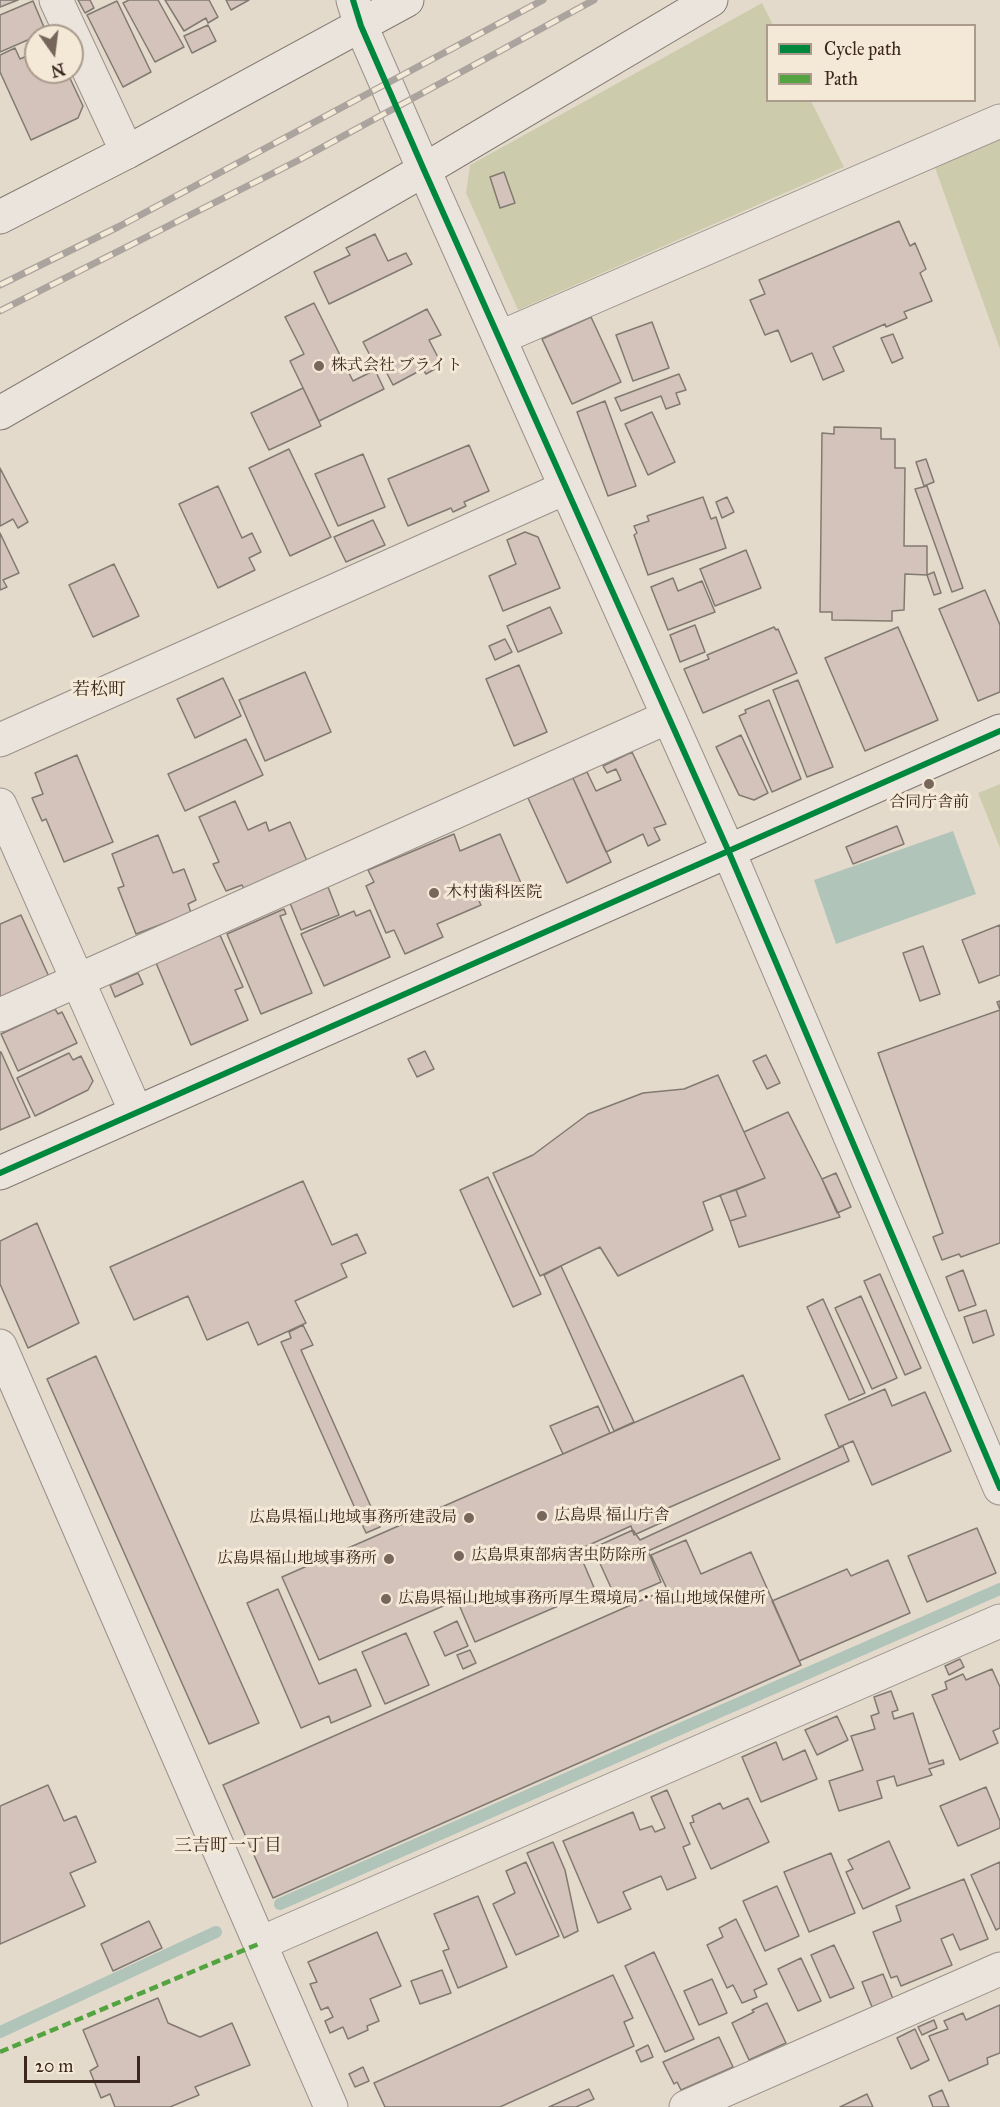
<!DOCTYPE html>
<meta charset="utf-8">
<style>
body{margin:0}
#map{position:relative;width:1000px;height:2107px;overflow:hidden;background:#e4dacc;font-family:"IM FELL Great Primer",serif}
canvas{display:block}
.legend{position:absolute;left:766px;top:24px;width:210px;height:78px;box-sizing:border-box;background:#f4e8d7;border:2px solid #aa9b8d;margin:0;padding:8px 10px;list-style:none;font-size:18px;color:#3b271e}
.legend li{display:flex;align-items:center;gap:12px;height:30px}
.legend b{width:30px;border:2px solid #aa9b8d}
.north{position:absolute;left:24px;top:24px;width:60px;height:60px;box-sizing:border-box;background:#f4e8d7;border:2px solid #aa9b8d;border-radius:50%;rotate:166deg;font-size:16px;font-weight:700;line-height:24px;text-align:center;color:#3b271e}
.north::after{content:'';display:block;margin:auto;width:21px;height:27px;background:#76665b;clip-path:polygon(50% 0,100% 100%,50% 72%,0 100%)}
.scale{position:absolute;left:24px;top:2056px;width:116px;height:27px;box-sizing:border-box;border:3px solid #3b271e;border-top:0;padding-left:8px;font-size:18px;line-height:21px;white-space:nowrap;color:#3b271e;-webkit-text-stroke:4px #f4e8d7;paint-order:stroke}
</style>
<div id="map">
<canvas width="1000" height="2107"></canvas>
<ul class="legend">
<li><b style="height:8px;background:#00873e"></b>Cycle path</li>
<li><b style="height:8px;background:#54a341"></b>Path</li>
</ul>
<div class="north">N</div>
<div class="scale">20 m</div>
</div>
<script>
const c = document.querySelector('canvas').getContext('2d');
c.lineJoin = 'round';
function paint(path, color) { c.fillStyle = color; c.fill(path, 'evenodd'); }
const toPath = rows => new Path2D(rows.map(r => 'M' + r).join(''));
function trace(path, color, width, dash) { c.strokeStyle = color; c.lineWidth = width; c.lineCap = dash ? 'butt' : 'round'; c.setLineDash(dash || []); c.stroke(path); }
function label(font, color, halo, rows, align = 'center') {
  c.font = font + ' "IM FELL Great Primer","Noto Serif JP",serif'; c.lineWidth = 6; c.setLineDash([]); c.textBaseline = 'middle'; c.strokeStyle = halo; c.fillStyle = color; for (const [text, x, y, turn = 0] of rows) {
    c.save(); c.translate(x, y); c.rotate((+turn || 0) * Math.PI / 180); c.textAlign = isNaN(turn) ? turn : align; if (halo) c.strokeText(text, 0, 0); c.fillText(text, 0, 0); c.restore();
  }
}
paint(toPath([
 [762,3,773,25,768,26,768,100,811,101,844,167,518,310,466,193,470,165],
 [1000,136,1000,349,934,165],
 [1000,784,1000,848,978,793]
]), '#ccccad');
paint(toPath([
 [953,831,976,894,836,944,814,880]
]), '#b0c4b9');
trace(toPath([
 [280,1904,1000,1589],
 [0,2032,216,1932]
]), '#b0c4b9', 12);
const building = toPath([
 [0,0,18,0,0,7,0,0],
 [78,0,90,0,94,8,85,13,78,0],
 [129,0,158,0,184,47,155,62,123,3,129,0],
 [165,0,209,0,218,17,208,23,206,18,184,31,165,0],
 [226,0,249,0,231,10,226,0],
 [33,1,46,32,0,52,0,15,33,1],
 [117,1,151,72,123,87,87,15,117,1],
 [208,25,216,41,192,53,184,36,208,25],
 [15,48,20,59,36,52,36,72,67,72,83,106,78,118,31,140,0,72,0,55,15,48],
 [504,172,515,203,500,208,490,177,504,172],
 [899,221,910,246,915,243,926,269,920,273,932,301,904,312,907,318,886,327,885,324,833,347,844,371,823,380,812,353,791,362,778,330,765,335,750,300,765,294,759,280,899,221],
 [375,234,388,261,406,253,412,264,329,304,314,272,350,255,346,248,375,234],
 [314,303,353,381,375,370,384,389,319,421,290,361,304,354,285,317,314,303],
 [427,309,441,335,429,340,442,365,426,374,423,369,393,385,380,360,374,363,363,342,427,309],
 [591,317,621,382,572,404,542,339,591,317],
 [652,322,669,368,633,381,616,335,652,322],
 [893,334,903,358,892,363,881,338,893,334],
 [679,374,686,390,676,393,680,404,666,409,661,396,621,411,615,398,679,374],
 [303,388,321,426,269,450,251,413,303,388],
 [605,401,636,486,608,496,577,412,605,401],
 [652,412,675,462,648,475,625,424,652,412],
 [834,427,881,428,881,439,895,439,895,468,905,468,904,546,927,546,927,575,905,574,904,610,892,611,892,621,832,620,832,612,820,612,822,433,834,434,834,427],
 [469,445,489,491,464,502,466,506,453,512,451,508,408,526,388,479,469,445],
 [289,449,331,537,290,556,249,468,289,449],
 [363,454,385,507,338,526,315,474,363,454],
 [926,459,934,482,924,486,916,462,926,459],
 [0,468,28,522,18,528,13,519,0,526,0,468],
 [218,486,242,538,252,533,261,552,249,558,255,570,218,588,179,504,218,486],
 [927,486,963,588,952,592,915,489,927,486],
 [703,497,711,519,716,517,726,548,648,575,634,535,637,533,634,526,649,521,647,516,703,497],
 [727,497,734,512,722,518,716,502,727,497],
 [373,520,385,545,346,562,334,537,373,520],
 [525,532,538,537,560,588,503,611,489,576,516,564,507,540,525,532],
 [0,533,19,573,3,580,7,587,0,590,0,533],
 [746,550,761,588,715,606,700,569,746,550],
 [114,564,139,616,93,637,69,585,114,564],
 [934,572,941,593,934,595,927,575,934,572],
 [673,578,678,591,702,581,715,612,668,630,651,587,673,578],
 [985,590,1000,625,1000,692,978,701,939,609,985,590],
 [550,607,562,633,518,652,507,626,550,607],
 [695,625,705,652,680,662,670,635,695,625],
 [774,627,776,630,778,629,797,673,703,713,684,669,709,659,707,655,774,627],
 [898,627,938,720,865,751,825,658,898,627],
 [505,639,512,652,495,660,489,646,505,639],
 [519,665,547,732,514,746,486,679,519,665],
 [305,672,331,732,265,761,239,700,305,672],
 [223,678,241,716,195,738,177,699,223,678],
 [798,680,833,767,807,777,773,690,798,680],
 [769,700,801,779,772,792,739,716,746,713,745,710,769,700],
 [741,735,768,793,754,800,739,795,716,747,741,735],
 [246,739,263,775,185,811,168,774,246,739],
 [632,752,666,824,654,828,660,840,648,846,643,834,606,852,573,778,587,772,596,791,621,780,616,769,607,773,603,766,632,752],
 [77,755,113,842,64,862,46,819,42,821,32,798,43,794,35,773,77,755],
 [573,778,611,862,567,883,528,798,573,778],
 [235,801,248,830,266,822,269,831,290,822,307,861,244,889,242,885,226,891,213,864,219,862,199,817,235,801],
 [897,826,904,844,853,864,846,847,897,826],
 [454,834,460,851,500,834,521,883,479,901,481,905,437,924,443,937,405,954,394,930,386,933,366,886,374,882,368,870,454,834],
 [158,835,173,873,184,869,196,900,188,904,191,913,136,934,118,888,124,886,112,854,158,835],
 [328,887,339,915,301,930,290,903,328,887],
 [284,909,286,914,280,916,312,993,261,1014,227,934,284,909],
 [370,910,390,957,324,986,301,934,354,911,356,916,370,910],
 [21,915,50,979,0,1002,0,924,21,915],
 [1000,925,1000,975,979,983,962,940,1000,925],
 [220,935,243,987,235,990,248,1020,191,1045,156,963,220,935],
 [923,946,940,994,920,1001,903,953,923,946],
 [138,973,143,984,115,997,110,985,138,973],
 [1000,1001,1000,1243,961,1257,959,1254,942,1260,933,1237,943,1233,878,1053,1000,1010,997,1002,1000,1001],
 [55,1009,58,1014,62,1012,77,1043,18,1071,1,1034,55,1009],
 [425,1051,434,1069,417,1077,408,1059,425,1051],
 [1,1052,30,1117,0,1130,0,1052,1,1052],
 [69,1053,73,1060,81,1056,93,1081,88,1090,35,1116,17,1078,69,1053],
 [766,1055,780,1083,767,1089,753,1061,766,1055],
 [718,1075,765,1178,703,1202,713,1230,618,1276,600,1247,540,1276,493,1173,533,1155,588,1114,643,1093,684,1089,718,1075],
 [788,1112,822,1179,840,1217,739,1247,730,1221,746,1216,736,1190,765,1178,744,1132,788,1112],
 [836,1173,851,1207,837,1213,822,1179,836,1173],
 [488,1177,541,1294,513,1307,460,1190,488,1177],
 [303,1181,332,1245,357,1234,366,1253,341,1264,347,1277,295,1301,306,1323,258,1345,248,1322,207,1340,188,1296,134,1320,110,1267,303,1181],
 [736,1190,746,1216,730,1221,720,1195,736,1190],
 [37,1223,79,1323,28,1348,0,1284,0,1241,37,1223],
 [561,1266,634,1422,614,1431,544,1275,561,1266],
 [963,1270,976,1305,959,1311,946,1277,963,1270],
 [880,1274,921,1368,905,1375,864,1281,880,1274],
 [861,1296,897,1378,872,1389,835,1308,861,1296],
 [823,1299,865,1393,849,1400,807,1307,823,1299],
 [986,1310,994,1335,973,1343,964,1317,986,1310],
 [303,1325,313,1345,301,1350,380,1527,366,1533,281,1342,291,1338,289,1332,303,1325],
 [96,1356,259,1723,209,1744,47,1379,96,1356],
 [743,1375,780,1459,661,1511,665,1521,634,1535,631,1526,578,1550,595,1590,475,1642,457,1600,319,1660,282,1577,743,1375],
 [885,1389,892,1406,925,1392,951,1451,872,1485,853,1441,839,1447,825,1415,885,1389],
 [598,1406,610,1433,563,1454,550,1426,598,1406],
 [843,1446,849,1461,648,1551,661,1582,617,1601,593,1548,633,1530,640,1540,843,1446],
 [977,1528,996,1573,927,1602,908,1556,977,1528],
 [686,1540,701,1574,751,1552,801,1665,273,1898,223,1785,667,1589,651,1555,686,1540],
 [888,1560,910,1613,799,1661,772,1601,847,1569,851,1576,888,1560],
 [278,1589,319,1684,356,1669,371,1706,331,1723,329,1716,301,1728,247,1603,278,1589],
 [457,1621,468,1646,445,1656,434,1632,457,1621],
 [406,1633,429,1685,385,1704,362,1652,406,1633],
 [470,1650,476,1663,463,1669,457,1655,470,1650],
 [960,1659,964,1667,949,1675,945,1666,960,1659],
 [992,1669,1000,1687,1000,1728,993,1731,998,1743,960,1760,932,1695,947,1689,945,1682,963,1674,966,1680,992,1669],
 [891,1691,898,1710,892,1712,894,1719,913,1713,929,1764,943,1760,944,1764,929,1769,932,1775,897,1786,894,1776,877,1781,882,1798,839,1811,829,1781,863,1770,851,1736,875,1729,871,1716,879,1713,874,1697,891,1691],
 [837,1716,848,1740,817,1755,805,1730,837,1716],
 [776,1742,783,1760,805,1750,817,1779,761,1802,742,1757,776,1742],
 [48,1785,64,1821,76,1816,96,1862,70,1873,85,1906,0,1944,0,1806,48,1785],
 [986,1787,1000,1821,1000,1828,958,1846,940,1806,986,1787],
 [667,1790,690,1844,683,1847,696,1878,667,1890,661,1876,623,1892,631,1909,598,1923,563,1841,633,1812,640,1830,652,1826,655,1832,665,1828,651,1797,667,1790],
 [748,1798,769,1842,711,1869,690,1823,694,1822,692,1816,720,1803,723,1809,748,1798],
 [889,1841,910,1888,863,1909,846,1872,853,1869,848,1860,889,1841],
 [553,1842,565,1870,578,1931,564,1938,527,1853,553,1842],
 [831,1853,855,1913,809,1932,784,1872,831,1853],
 [526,1862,559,1936,516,1955,493,1904,515,1893,506,1871,526,1862],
 [1000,1862,1000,1928,996,1930,971,1875,1000,1862],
 [964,1879,988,1939,960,1950,953,1934,941,1939,952,1965,901,1986,897,1976,891,1978,873,1932,901,1921,896,1906,964,1879],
 [777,1886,799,1936,765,1951,743,1901,777,1886],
 [478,1896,507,1967,458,1988,443,1951,449,1949,434,1914,478,1896],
 [736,1919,767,1984,754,1990,757,1997,742,2003,733,1985,727,1988,707,1945,723,1937,719,1928,736,1919],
 [149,1921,162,1948,113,1971,101,1944,149,1921],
 [377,1932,401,1986,370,1999,379,2021,367,2026,368,2030,348,2039,343,2027,330,2033,325,2021,333,2017,328,2007,321,2010,310,1984,317,1982,308,1962,377,1932],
 [834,1945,854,1988,830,1998,811,1955,834,1945],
 [654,1952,694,2039,665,2052,625,1966,654,1952],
 [801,1958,821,2001,798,2011,778,1969,801,1958],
 [442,1970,451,1993,420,2004,411,1981,442,1970],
 [883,1974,893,1999,872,2007,862,1982,883,1974],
 [613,1975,633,2018,624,2022,634,2046,500,2107,385,2107,374,2083,613,1975],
 [712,1979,727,2013,699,2025,684,1991,712,1979],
 [158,1998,168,2023,200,2037,232,2023,250,2065,195,2087,199,2095,170,2107,115,2107,110,2094,101,2098,90,2071,98,2066,83,2030,158,1998],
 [767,2003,786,2043,749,2060,732,2023,754,2012,752,2010,767,2003],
 [1000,2005,1000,2053,987,2058,988,2064,949,2081,929,2036,948,2029,944,2021,963,2013,966,2020,1000,2005],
 [934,2020,937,2028,922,2035,918,2027,934,2020],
 [915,2029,929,2060,911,2069,897,2038,915,2029],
 [719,2037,733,2067,681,2090,677,2082,674,2084,663,2062,719,2037],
 [648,2045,653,2057,641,2062,636,2051,648,2045],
 [363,2067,369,2081,355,2087,349,2074,363,2067],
 [589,2089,594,2099,576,2107,549,2107,589,2089],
 [942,2090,949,2107,933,2107,929,2096,942,2090],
 [867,2094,873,2107,840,2107,867,2094]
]);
paint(building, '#d3c3ba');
trace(building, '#827a71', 1.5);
const street = toPath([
 [56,0,127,152],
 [353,0,361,26,424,170,728,850,1000,1488],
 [499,338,1000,121],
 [0,740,565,488],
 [0,805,136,1112],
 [0,1015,668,717],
 [0,1346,331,2107],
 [261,1943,1000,1621],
 [686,2107,1000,1969]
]);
const secondary = toPath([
 [0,217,127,152,407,0],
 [0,413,424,170,711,0],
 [0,1173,1000,731]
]);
trace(street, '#9a9189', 35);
trace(secondary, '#827a71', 35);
trace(street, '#eae4dd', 33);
trace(secondary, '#eae4dd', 33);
const rail = toPath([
 [0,285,118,227,543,0],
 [0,311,299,160,594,0]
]);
trace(rail, '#aba49e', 7);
trace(rail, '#f4e8d7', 4.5, [14]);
trace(toPath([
 [0,2052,261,1943]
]), '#54a341', 4.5, [9, 4.5]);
trace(toPath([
 [353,0,361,26,424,170,728,850,1000,1488],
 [0,1173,1000,731]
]), '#00873e', 6);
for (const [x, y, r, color] of [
 [319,366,6,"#76665b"],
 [929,784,6,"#76665b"],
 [434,893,6,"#76665b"],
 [542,1516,6,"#76665b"],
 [469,1518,6,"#76665b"],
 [459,1556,6,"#76665b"],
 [389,1559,6,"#76665b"],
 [386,1599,6,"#76665b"]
]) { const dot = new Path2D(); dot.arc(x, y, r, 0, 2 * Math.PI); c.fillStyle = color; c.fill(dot); trace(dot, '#f4e8d7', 2); }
label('16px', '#3b271e', '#f4e8d7', [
 ["株式会社 ブライト",331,366],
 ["合同庁舎前",929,803,"center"],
 ["木村歯科医院",446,893],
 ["広島県 福山庁舎",554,1516],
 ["広島県福山地域事務所建設局",457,1518,"right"],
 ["広島県東部病害虫防除所",471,1556],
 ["広島県福山地域事務所",377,1559,"right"],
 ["広島県福山地域事務所厚生環境局・福山地域保健所",398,1599]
], 'left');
label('18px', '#3b271e', '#f4e8d7', [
 ["若松町",99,691],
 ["三吉町一丁目",228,1847]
]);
</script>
